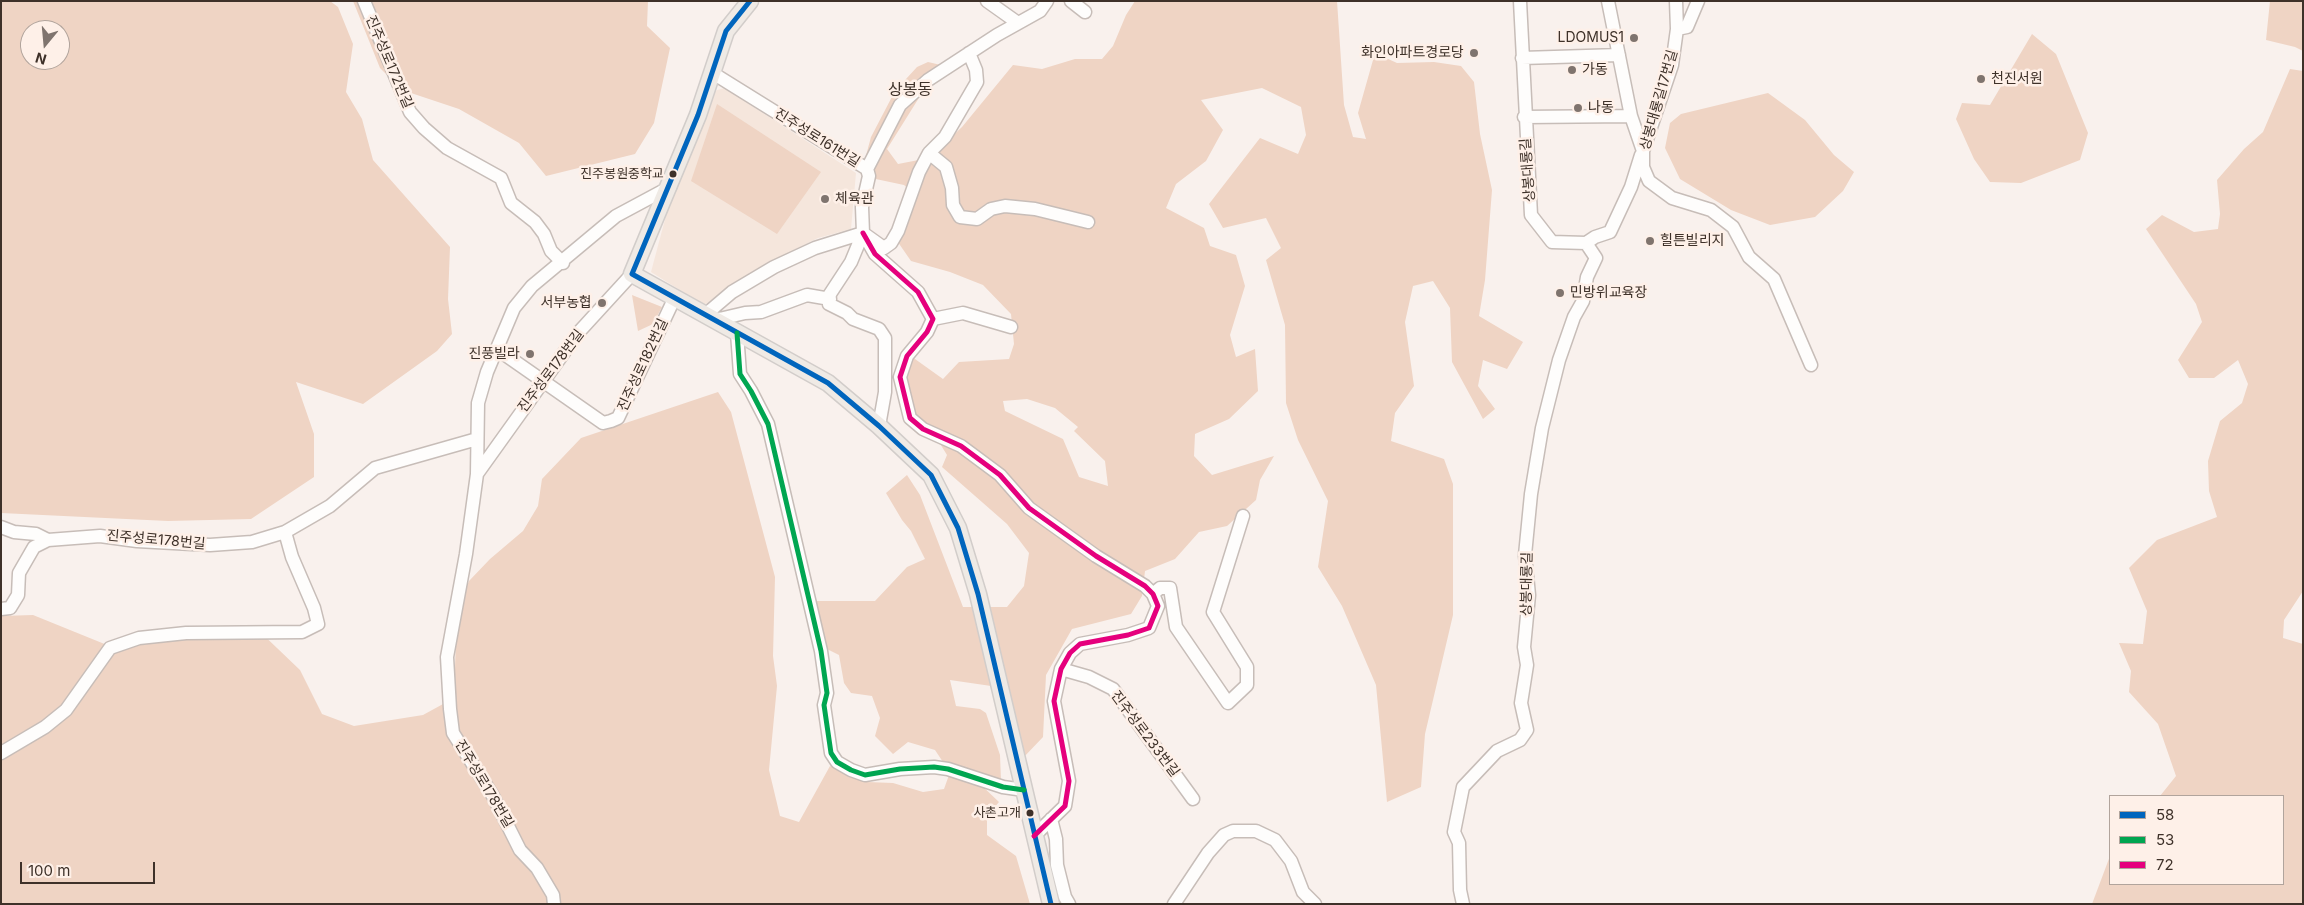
<!DOCTYPE html>
<meta charset="utf-8">
<style>
body{margin:0}
#map{position:relative;width:2304px;height:905px;overflow:hidden;background:#f9f1ed;font-family:Inter,sans-serif}
canvas{display:block}
.frame{position:absolute;inset:0;border:2px solid #3e3129;pointer-events:none}
.legend{position:absolute;left:2109px;top:795px;width:175px;height:90px;box-sizing:border-box;background:#fef0e8;border:1px solid #b1a49c;margin:0;padding:6px 9px;list-style:none;font-size:15px;color:#3e3129}
.legend li{display:flex;align-items:center;gap:10px;height:25px}
.legend b{width:25px;border:1px solid #b1a49c}
.north{position:absolute;left:20px;top:20px;width:50px;height:50px;box-sizing:border-box;background:#fef0e8;border:1px solid #b1a49c;border-radius:50%;rotate:197deg;font-size:14px;font-weight:700;line-height:20px;text-align:center;color:#3e3129}
.north::after{content:'';display:block;margin:auto;width:18px;height:22px;background:#7f746e;clip-path:polygon(50% 0,100% 100%,50% 72%,0 100%)}
.scale{position:absolute;left:20px;top:862px;width:135px;height:22px;box-sizing:border-box;border:2px solid #3e3129;border-top:0;padding-left:6px;font-size:15px;line-height:18px;white-space:nowrap;color:#3e3129;-webkit-text-stroke:4px #fef0e8;paint-order:stroke}
</style>
<div id="map">
<canvas width="2304" height="905"></canvas>
<div class="frame"></div>
<ul class="legend">
<li><b style="height:6px;background:#0065bd"></b>58</li>
<li><b style="height:6px;background:#00a651"></b>53</li>
<li><b style="height:6px;background:#e5007d"></b>72</li>
</ul>
<div class="north">N</div>
<div class="scale">100 m</div>
</div>
<script>
const c = document.querySelector('canvas').getContext('2d');
c.lineJoin = 'round';
function paint(path, color) { c.fillStyle = color; c.fill(path, 'evenodd'); }
const toPath = rows => new Path2D(rows.map(r => 'M' + r).join(''));
function trace(path, color, width, dash) { c.strokeStyle = color; c.lineWidth = width; c.lineCap = dash ? 'butt' : 'round'; c.setLineDash(dash || []); c.stroke(path); }
function label(font, color, halo, rows, align = 'center') {
  c.font = font + ' Inter,"Noto Sans KR",sans-serif'; c.lineWidth = 5; c.setLineDash([]); c.textBaseline = 'middle'; c.strokeStyle = halo; c.fillStyle = color; for (const [text, x, y, turn = 0] of rows) {
    c.save(); c.translate(x, y); c.rotate((+turn || 0) * Math.PI / 180); c.textAlign = isNaN(turn) ? turn : align; if (halo) c.strokeText(text, 0, 0); c.fillText(text, 0, 0); c.restore();
  }
}
paint(toPath([
 [724,88,856,173,851,229,818,238,778,258,704,305,651,272,667,212,711,92]
]), '#f5e6dc');
paint(toPath([
 [1,1,330,1,338,7,353,44,346,92,362,119,373,160,450,247,448,299,452,334,437,351,363,404,296,382,314,434,314,477,251,519,168,521,1,513],
 [30,30,60,30,60,60,30,60],
 [353,1,648,1,647,26,670,48,654,123,635,154,546,176,519,143,459,109,402,90,380,68],
 [1135,1,1337,1,1344,105,1353,137,1366,139,1358,113,1375,53,1397,63,1434,62,1461,66,1474,82,1480,134,1492,190,1485,280,1479,316,1523,342,1507,369,1483,360,1478,386,1495,409,1483,419,1452,362,1450,308,1433,281,1413,286,1405,322,1414,386,1395,413,1391,441,1444,459,1453,484,1453,615,1425,734,1421,787,1387,802,1376,685,1342,606,1318,567,1328,501,1298,440,1286,403,1285,325,1266,260,1281,248,1266,218,1223,228,1209,204,1260,138,1298,154,1306,135,1301,107,1262,88,1201,100,1223,130,1206,161,1176,184,1166,208,1204,228,1210,246,1236,255,1245,286,1230,335,1236,357,1255,349,1258,391,1229,419,1195,434,1194,456,1212,475,1274,456,1260,480,1256,500,1227,526,1199,532,1175,559,1145,571,1142,596,1131,614,1072,629,1046,675,1043,737,1023,758,998,687,950,680,956,706,980,709,986,713,1000,755,1001,781,945,765,935,750,908,742,893,754,875,736,880,718,872,696,851,693,844,683,839,655,825,648,815,601,875,601,907,567,925,559,911,531,902,520,886,493,907,475,920,495,963,607,1007,607,1024,586,1029,553,1007,524,942,467,947,455,931,429,907,412,897,370,908,354,943,379,959,362,1009,359,1014,344,1011,314,983,285,950,272,911,261,893,235,913,193,904,185,871,178,861,174,871,137,895,91,917,67,928,62,945,66,945,77,922,93,887,149,898,164,929,158,962,127,1013,65,1042,69,1075,59,1102,59,1113,46,1126,15],
 [1027,399,1055,408,1078,427,1074,431,1105,461,1108,486,1079,477,1063,439,1005,411,1003,401],
 [2270,1,2303,1,2303,51,2295,47,2266,40],
 [2032,34,2056,54,2088,133,2080,160,2021,183,1990,182,1974,159,1956,119,1962,103,1990,105],
 [2290,69,2303,71,2303,591,2284,620,2283,638,2303,644,2303,904,2092,904,2110,856,2110,884,2283,884,2283,796,2160,796,2176,776,2158,724,2129,692,2131,671,2119,643,2143,644,2147,611,2129,568,2157,540,2217,517,2209,491,2208,461,2220,421,2242,403,2248,384,2238,360,2214,378,2189,378,2178,360,2202,322,2196,304,2146,229,2162,215,2194,232,2218,229,2220,214,2217,180,2244,149,2263,132],
 [1768,93,1805,120,1834,155,1854,172,1843,191,1815,217,1770,225,1731,210,1680,179,1665,148,1670,123,1681,114],
 [717,104,821,172,777,234,691,181],
 [632,295,662,307,653,324,638,331],
 [718,392,731,412,775,577,773,656,777,686,769,770,780,816,799,822,830,766,867,782,893,783,923,792,944,789,949,775,980,784,999,802,987,816,987,835,1016,856,1030,904,1,904,1,616,33,615,107,645,160,629,254,626,300,670,322,714,354,726,423,715,454,698,456,638,460,603,469,581,490,559,523,531,538,506,542,479,581,438]
]), '#efd4c4');
const minor = toPath([
 [364,1,410,112,424,128,447,148,501,178,511,203,535,222,544,234,551,251,563,263],
 [987,1,1018,23],
 [1071,1,1085,12],
 [1608,1,1631,116,1643,151],
 [1676,1,1677,29,1672,65,1643,151,1643,167,1649,181,1672,198,1711,210,1733,227,1749,257,1774,279,1811,365],
 [1677,29,1687,27,1698,1],
 [1522,58,1619,55],
 [711,72,867,169,869,176,862,207,863,233,851,262,830,294,829,304,847,313,853,319,879,329,885,338,885,392,879,426],
 [1524,117,1631,116],
 [929,153,945,137,977,82,976,70,969,53],
 [867,169,900,105,928,80,997,35,1040,11,1047,1],
 [863,233,875,254,918,292,933,319,927,332,907,356,900,377,910,418,923,429,961,446,1000,475,1029,508,1096,556,1145,586,1153,594,1158,606,1149,628,1128,635,1080,644,1070,653,1061,669,1054,701,1069,781,1065,806,1034,836],
 [1586,243,1595,237,1610,232,1631,187,1641,155],
 [705,315,732,292,774,267,815,248,863,233,884,248,891,243,898,231,919,172,929,153,946,167,952,188,953,205,960,217,977,219,991,209,1005,206,1035,209,1088,222],
 [933,319,963,313,1011,327],
 [715,320,745,313,761,312,807,295,830,299],
 [737,333,740,374,751,391,768,424,821,651,827,693,824,705,831,753,837,762,851,770,865,775,900,769,934,767,948,769,1003,787,1024,790],
 [497,349,603,423,611,421,618,418,675,297],
 [477,474,578,333,632,274],
 [1,527,14,532,36,534,48,540],
 [1153,594,1160,588,1170,588,1176,627,1228,703,1247,685,1247,667,1213,612,1243,516],
 [1,609,10,608,18,595,19,573,34,547,48,540,100,536,137,541,210,545,252,542,285,532,330,506,375,468,477,439],
 [1061,669,1089,677,1113,689,1193,799],
 [1,753,45,727,66,710,110,648,139,638,186,633,302,632,318,624,314,608,292,557,285,532],
 [1051,819,1056,839,1057,865,1065,897,1069,904],
 [554,904,553,895,537,868,520,850,493,796,453,733,450,709,447,657,466,554,477,474,478,403,487,372,514,308,532,286,616,216,670,187],
 [1174,904,1208,853,1224,835,1233,831,1256,831,1275,840,1291,861,1303,892,1315,904],
 [1463,904,1460,890,1459,843,1454,832,1463,787,1497,751,1520,740,1527,730,1521,703,1527,665,1524,647,1529,595,1525,555,1531,494,1542,428,1559,360,1574,317,1583,301,1587,277,1596,258,1586,243,1552,242,1531,215,1520,1]
]);
const major = toPath([
 [750,1,726,31,698,115,632,274,828,383,879,426,931,475,958,528,978,594,1051,904]
]);
trace(minor, '#c7bdb8', 15);
trace(major, '#d2cdca', 19);
trace(minor, '#fefdfc', 12);
trace(major, '#efeae5', 16);
trace(toPath([
 [750,1,726,31,698,115,632,274,828,383,879,426,931,475,958,528,978,594,1051,904]
]), '#0065bd', 5);
trace(toPath([
 [737,333,740,374,751,391,768,424,821,651,827,693,824,705,831,753,837,762,851,770,865,775,900,769,934,767,948,769,1003,787,1024,790]
]), '#00a651', 5);
trace(toPath([
 [863,233,875,254,918,292,933,319,927,332,907,356,900,377,910,418,923,429,961,446,1000,475,1029,508,1096,556,1145,586,1153,594,1158,606,1149,628,1128,635,1080,644,1070,653,1061,669,1054,701,1069,781,1065,806,1034,836]
]), '#e5007d', 5);
for (const [x, y, r, color] of [
 [1634,38,5,"#7f746e"],
 [1474,53,5,"#7f746e"],
 [1572,70,5,"#7f746e"],
 [1981,79,5,"#7f746e"],
 [1578,108,5,"#7f746e"],
 [673,174,4.5,"#3e3129"],
 [825,199,5,"#7f746e"],
 [1650,241,5,"#7f746e"],
 [1560,293,5,"#7f746e"],
 [602,303,5,"#7f746e"],
 [530,354,5,"#7f746e"],
 [1030,813,4.5,"#3e3129"]
]) { const dot = new Path2D(); dot.arc(x, y, r, 0, 2 * Math.PI); c.fillStyle = color; c.fill(dot); trace(dot, '#fef0e8', 2); }
label('13px', '#3e3129', '#fef0e8', [
 ["진주봉원중학교",664,174],
 ["사촌고개",1021,813]
], 'right');
label('14px', '#3e3129', '#fef0e8', [
 ["LDOMUS1",1624,38,"right"],
 ["화인아파트경로당",1464,53,"right"],
 ["가동",1582,70],
 ["천진서원",1991,79],
 ["나동",1588,108],
 ["체육관",835,199],
 ["힐튼빌리지",1660,241],
 ["민방위교육장",1570,293],
 ["서부농협",592,303,"right"],
 ["진풍빌라",520,354,"right"]
], 'left');
label('14px', '#3e3129', '#fef0e8', [
 ["진주성로172번길",389,62,67],
 ["상봉대룡길17번길",1659,100,-74],
 ["진주성로161번길",817,138,32],
 ["상봉대룡길",1528,170,-94],
 ["진주성로182번길",643,365,-65],
 ["진주성로178번길",551,371,-53],
 ["진주성로178번길",156,540,5],
 ["상봉대룡길",1527,584,-89],
 ["진주성로233번길",1145,734,53],
 ["진주성로178번길",484,784,59]
]);
label('16px', '#3e3129', '#fef0e8', [
 ["상봉동",910,90]
]);
</script>
